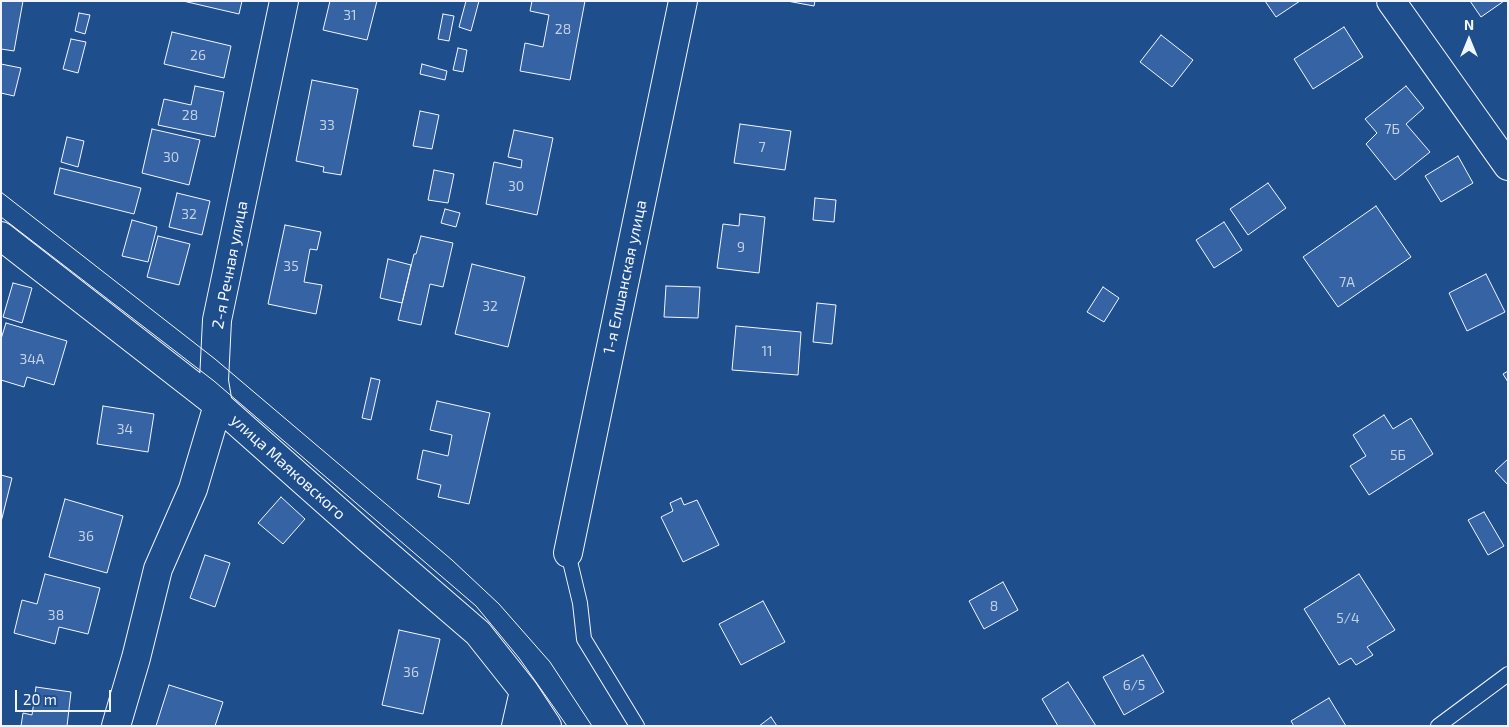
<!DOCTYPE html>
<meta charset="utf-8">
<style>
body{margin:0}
#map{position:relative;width:1509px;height:727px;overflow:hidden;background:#1f4e8c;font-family:"Exo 2",sans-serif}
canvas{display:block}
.frame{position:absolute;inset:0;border:2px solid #f2f6ff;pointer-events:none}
.north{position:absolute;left:1444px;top:15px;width:50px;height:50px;-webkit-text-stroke:4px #1f4e8c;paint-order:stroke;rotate:0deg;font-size:14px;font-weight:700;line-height:20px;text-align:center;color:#f2f6ff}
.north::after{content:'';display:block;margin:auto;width:18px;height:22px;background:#f2f6ff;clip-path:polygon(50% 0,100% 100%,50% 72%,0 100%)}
.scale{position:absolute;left:15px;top:690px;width:96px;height:22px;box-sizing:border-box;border:2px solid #f2f6ff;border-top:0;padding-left:6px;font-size:15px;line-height:18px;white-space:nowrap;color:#f2f6ff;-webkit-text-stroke:4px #1f4e8c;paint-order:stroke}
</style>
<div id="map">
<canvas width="1509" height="727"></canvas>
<div class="frame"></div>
<div class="north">N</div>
<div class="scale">20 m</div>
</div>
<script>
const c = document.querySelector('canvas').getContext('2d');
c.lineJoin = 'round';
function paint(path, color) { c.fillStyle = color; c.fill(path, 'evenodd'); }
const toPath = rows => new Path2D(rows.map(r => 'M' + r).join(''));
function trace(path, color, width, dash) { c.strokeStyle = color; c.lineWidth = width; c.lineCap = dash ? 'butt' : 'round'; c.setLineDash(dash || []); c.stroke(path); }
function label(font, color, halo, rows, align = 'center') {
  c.font = font + ' "Exo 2",sans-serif'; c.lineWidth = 4; c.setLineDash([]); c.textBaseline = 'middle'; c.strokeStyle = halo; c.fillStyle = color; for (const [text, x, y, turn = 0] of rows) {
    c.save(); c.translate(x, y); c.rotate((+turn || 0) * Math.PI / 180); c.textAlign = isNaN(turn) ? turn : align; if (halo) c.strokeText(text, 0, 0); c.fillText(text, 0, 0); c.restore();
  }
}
const building = toPath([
 [1,1,23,1,14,51,1,49,1,1],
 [183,1,242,1,239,14,183,1],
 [330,1,377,1,367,40,323,30,330,1],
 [466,1,479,1,471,31,459,27,466,1],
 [532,1,585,1,570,80,520,71,525,43,543,47,549,15,530,11,532,1],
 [787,1,815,1,814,6,787,1],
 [1265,1,1300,1,1276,17,1265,1],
 [1470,1,1504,1,1481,17,1470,1],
 [79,13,90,15,85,34,75,31,79,13],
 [443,14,454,16,449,41,438,39,443,14],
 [1344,27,1363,57,1313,89,1294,59,1344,27],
 [172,32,231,46,224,78,164,64,172,32],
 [1161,35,1193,60,1172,87,1140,62,1161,35],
 [71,39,86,42,78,73,63,69,71,39],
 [458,48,467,50,463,72,453,70,458,48],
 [1,64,21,68,14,96,1,93,1,64],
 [422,64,447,71,445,80,420,74,422,64],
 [312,80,358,89,341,175,323,172,324,167,296,161,312,80],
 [195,86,224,92,215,137,158,125,164,99,191,105,195,86],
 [1406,86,1424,108,1406,124,1430,152,1395,180,1366,144,1377,133,1365,119,1406,86],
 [420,111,439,115,432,149,413,146,420,111],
 [740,124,791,131,785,170,734,163,740,124],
 [152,129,200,140,189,185,142,173,152,129],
 [514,130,553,138,537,215,486,204,494,162,521,168,522,160,508,157,514,130],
 [67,137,84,141,78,167,61,162,67,137],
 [1458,156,1473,183,1441,202,1425,176,1458,156],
 [60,168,141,188,134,214,54,194,60,168],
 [434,170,454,174,448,203,428,200,434,170],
 [1268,183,1286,208,1248,235,1230,209,1268,183],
 [177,193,210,201,202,235,169,227,177,193],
 [815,198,836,200,834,222,813,220,815,198],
 [1376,206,1411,257,1338,307,1303,257,1376,206],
 [445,209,460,213,456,227,441,223,445,209],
 [740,214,765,217,759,273,717,268,723,224,739,226,740,214],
 [132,220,157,227,148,262,122,256,132,220],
 [1224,222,1242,250,1214,268,1196,240,1224,222],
 [285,225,321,232,317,250,310,249,304,282,322,285,316,314,268,304,285,225],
 [158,236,190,244,179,285,147,277,158,236],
 [421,236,453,243,443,287,430,284,421,325,398,320,414,254,416,254,421,236],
 [388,259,411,265,402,303,380,298,388,259],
 [472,264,525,277,508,347,455,334,472,264],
 [1486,274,1505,312,1467,331,1449,293,1486,274],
 [13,283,32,288,22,323,3,317,13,283],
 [666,286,700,287,698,318,664,317,666,286],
 [1103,287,1119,298,1104,322,1087,312,1103,287],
 [817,303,836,305,832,344,813,342,817,303],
 [6,323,67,341,54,385,27,377,24,387,1,380,1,339,6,323],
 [736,326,801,332,798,375,732,370,736,326],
 [1508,371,1508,382,1503,374,1508,371],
 [371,378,380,380,371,420,362,418,371,378],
 [437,401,490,413,469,504,438,497,441,485,417,479,423,450,448,456,452,435,430,430,437,401],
 [103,406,154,414,148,452,97,444,103,406],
 [1384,415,1393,429,1411,418,1433,454,1369,495,1350,466,1366,456,1353,435,1384,415],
 [1508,459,1508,485,1495,471,1508,459],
 [1,475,12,478,1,522,1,475],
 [281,497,305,519,283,544,258,523,281,497],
 [681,498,684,505,697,500,719,545,683,562,661,517,673,511,670,503,681,498],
 [65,499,123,516,107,573,49,557,65,499],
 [1484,512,1504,546,1488,555,1468,520,1484,512],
 [205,555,230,563,215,607,190,598,205,555],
 [45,574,100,588,88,634,59,627,55,644,14,633,22,600,37,604,45,574],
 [1359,574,1395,630,1367,647,1373,655,1356,665,1351,658,1339,665,1304,609,1359,574],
 [1003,582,1018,610,984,629,969,601,1003,582],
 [763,601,785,642,741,665,719,624,763,601],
 [399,630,440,639,423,714,382,705,399,630],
 [1143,655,1164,692,1124,715,1103,677,1143,655],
 [1068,682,1096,726,1058,726,1042,699,1068,682],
 [169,685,223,702,215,726,156,726,169,685],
 [36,687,71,692,67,726,21,726,23,713,32,715,36,687],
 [1329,698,1346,726,1294,726,1291,721,1329,698],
 [771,717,777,726,759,726,771,717]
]);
paint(building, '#3563a3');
trace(building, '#f2f6ff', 1);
const lane = toPath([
 [568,553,580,603,584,639,637,726],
 [1438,726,1508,674]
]);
const street = toPath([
 [1391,1,1508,166],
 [1,236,218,405,369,539,478,633,524,691,547,726],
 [568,553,683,1],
 [116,726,136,658,158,569,193,489,218,405,214,381,217,320,284,1],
 [516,726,524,691]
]);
trace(lane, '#f2f6ff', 16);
trace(street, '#f2f6ff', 30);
trace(lane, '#1f4e8c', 14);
trace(street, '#1f4e8c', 28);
trace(toPath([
 [1,192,215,359,452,560,499,604,550,662,592,726],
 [1,217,214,381,476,606,519,658,567,726]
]), '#f2f6ff', 1);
label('14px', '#c3d1e8', null, [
 ["31",350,15],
 ["28",563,29],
 ["26",198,55],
 ["28",190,115],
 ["33",327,125],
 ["7Б",1392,129],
 ["7",762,147],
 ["30",171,157],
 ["30",516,186],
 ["32",189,214],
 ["9",741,247],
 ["35",291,266],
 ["7А",1347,282],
 ["32",490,306],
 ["11",767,351],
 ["34А",32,359],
 ["34",125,429],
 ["5Б",1398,455],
 ["36",86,536],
 ["8",994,606],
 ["38",56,615],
 ["5/4",1348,618],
 ["36",411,672],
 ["6/5",1134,685]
]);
label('16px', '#f2f6ff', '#1f4e8c', [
 ["2-я Речная улица",230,265,-79],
 ["1-я Елшанская улица",625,277,-78],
 ["улица Маяковского",288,467,42]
]);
</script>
